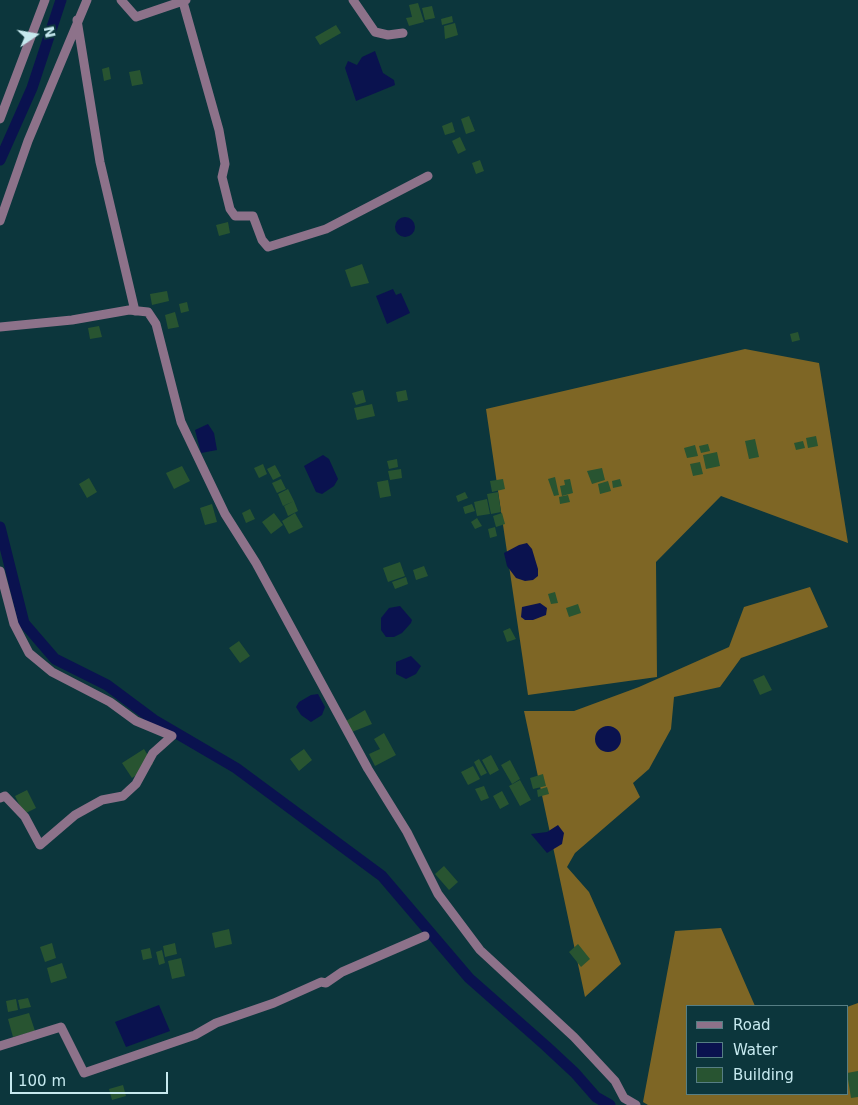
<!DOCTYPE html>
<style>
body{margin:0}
#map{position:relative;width:858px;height:1105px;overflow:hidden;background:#0c363c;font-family:"DejaVu Sans",sans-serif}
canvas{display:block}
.legend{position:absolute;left:686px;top:1005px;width:162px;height:90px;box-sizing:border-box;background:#0c363c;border:1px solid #567e84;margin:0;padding:6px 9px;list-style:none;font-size:15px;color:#c6e9ef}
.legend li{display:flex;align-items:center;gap:10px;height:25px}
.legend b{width:25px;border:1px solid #567e84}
.north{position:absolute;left:10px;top:10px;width:50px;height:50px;-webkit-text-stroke:4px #0c363c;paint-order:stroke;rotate:78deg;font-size:14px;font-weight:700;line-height:20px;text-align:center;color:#c6e9ef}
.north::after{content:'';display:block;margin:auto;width:18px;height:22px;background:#c6e9ef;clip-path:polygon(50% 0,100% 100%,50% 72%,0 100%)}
.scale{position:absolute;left:10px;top:1072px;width:158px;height:22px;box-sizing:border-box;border:2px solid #c6e9ef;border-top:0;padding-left:6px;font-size:15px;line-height:18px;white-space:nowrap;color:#c6e9ef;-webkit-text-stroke:4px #0c363c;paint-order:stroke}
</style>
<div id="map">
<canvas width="858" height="1105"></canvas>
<ul class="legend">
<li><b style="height:6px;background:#8d728a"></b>Road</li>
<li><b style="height:14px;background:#0a124f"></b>Water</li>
<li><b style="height:14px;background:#285431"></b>Building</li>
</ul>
<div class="north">N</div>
<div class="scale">100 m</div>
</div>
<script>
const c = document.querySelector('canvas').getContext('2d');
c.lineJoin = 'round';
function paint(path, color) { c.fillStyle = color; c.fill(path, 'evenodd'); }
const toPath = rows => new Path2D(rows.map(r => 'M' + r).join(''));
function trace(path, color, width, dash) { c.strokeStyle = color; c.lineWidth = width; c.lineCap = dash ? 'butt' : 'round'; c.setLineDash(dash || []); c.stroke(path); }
paint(toPath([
 [745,349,819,363,848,543,721,496,656,562,657,677,528,695,486,409],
 [810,587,828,627,741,658,720,687,674,697,671,729,649,769,633,783,640,797,575,853,567,867,589,892,621,964,585,997,524,711,574,711,639,687,729,647,744,607],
 [721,928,755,1006,687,1006,687,1094,847,1094,847,1007,858,1003,858,1105,648,1105,643,1102,675,931]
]), '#7e6625');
paint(toPath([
 [375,51,383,73,394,80,395,85,356,101,345,68,348,61,357,65,362,57],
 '395 227a10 10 0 1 1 20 0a10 10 0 1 1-20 0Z',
 [393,289,396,295,401,293,410,313,387,324,376,296],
 [208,424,214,433,217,450,201,453,195,430],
 [323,455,329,459,338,479,334,486,322,494,316,492,304,466],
 [527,543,532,549,538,569,538,576,533,580,525,581,516,578,507,566,504,553,519,545],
 [540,603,547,608,546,615,533,620,525,620,521,617,522,607],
 [400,606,412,620,411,623,402,633,394,637,386,637,381,630,381,618,389,608],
 [411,656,421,666,416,674,406,679,396,674,396,662],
 [318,694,325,707,322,715,311,722,301,715,296,707,299,702,311,695],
 '595 739a13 13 0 1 1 26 0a13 13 0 1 1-26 0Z',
 [558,825,564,833,562,844,547,853,531,834,547,832],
 [159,1005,170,1031,126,1047,115,1022]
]), '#0a124f');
trace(toPath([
 [0,160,32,88,61,0],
 [0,527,24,623,55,659,107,685,154,720,236,768,382,876,469,978,546,1046,575,1073,596,1097,610,1105]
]), '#0a124f', 11);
paint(toPath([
 [418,3,424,22,409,26,406,18,412,17,409,5],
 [432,6,435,18,425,20,422,8],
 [452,16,453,22,442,25,441,19],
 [455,23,458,35,445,39,444,26],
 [336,25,341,33,320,45,315,37],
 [109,67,111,79,104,81,102,69],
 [140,70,143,84,132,86,129,72],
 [469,116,475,131,466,134,461,119],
 [452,122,455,132,445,135,442,126],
 [460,137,466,150,458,154,452,141],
 [480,160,484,171,476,174,472,163],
 [228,222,230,233,219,236,216,225],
 [362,264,369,283,351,287,345,270],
 [167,291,169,301,152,305,150,294],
 [187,302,189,311,181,313,179,304],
 [175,312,179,327,168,329,165,315],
 [99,326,102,337,90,339,88,328],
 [798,332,800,340,792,342,790,334],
 [363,390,366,402,356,405,352,393],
 [406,390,408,400,398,402,396,392],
 [372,404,375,416,357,420,354,408],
 [816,436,818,446,808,448,806,438],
 [755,439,759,457,749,459,745,441],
 [803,441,805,448,796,450,794,443],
 [708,444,710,451,701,453,699,446],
 [695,445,698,456,687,458,684,448],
 [717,452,720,466,706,469,703,455],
 [397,459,398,467,389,469,387,461],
 [700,462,703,474,693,476,690,464],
 [263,464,267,474,259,478,254,468],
 [275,465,281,476,273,480,267,469],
 [182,466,190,481,174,489,166,473],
 [602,468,605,480,592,484,587,471],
 [401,469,402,478,390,480,388,471],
 [555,477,559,495,554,496,548,479],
 [89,478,97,492,87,498,79,484],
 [281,479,286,489,277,493,272,483],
 [503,479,505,489,492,492,490,481],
 [570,479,573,493,562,496,560,486,565,485,564,480],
 [620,479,622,486,613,488,612,481],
 [388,480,391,496,380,498,377,482],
 [608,481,611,491,600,494,598,484],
 [288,489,294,501,283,506,278,494],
 [465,492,468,498,458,502,456,496],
 [498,492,501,512,491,514,487,494],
 [568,495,570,502,560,504,559,497],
 [487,499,490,514,477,516,474,502],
 [294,501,298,511,288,516,284,506],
 [212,504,217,522,205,525,200,508],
 [472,504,475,511,465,514,463,507],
 [250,509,255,519,246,523,242,513],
 [274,513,283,525,271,534,262,522],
 [295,513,303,527,289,534,282,521],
 [502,513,505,524,496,527,493,516],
 [477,518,482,526,475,529,471,522],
 [495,527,497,536,490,538,488,529],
 [400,562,405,576,388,582,383,568],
 [424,566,428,576,416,580,413,570],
 [406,577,408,584,395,589,392,582],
 [555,592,558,603,551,604,548,594],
 [578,604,581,613,569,617,566,608],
 [510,628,516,639,507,642,503,631],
 [239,641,250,656,240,663,229,648],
 [764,675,772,690,760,695,753,680],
 [365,710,372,724,352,732,346,721],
 [384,733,396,755,375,766,369,754,380,749,374,739],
 [144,749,153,764,132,778,122,763],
 [304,749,312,760,299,771,290,759],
 [491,755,499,770,490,775,482,760],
 [479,759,487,773,481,776,474,762],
 [510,760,520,779,512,784,501,765],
 [473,766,480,779,468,785,461,772],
 [543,774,546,786,533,789,530,778],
 [520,780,531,800,520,806,509,786],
 [484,786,489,798,481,801,475,789],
 [547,787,549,794,538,797,537,790],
 [27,790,36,808,24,814,15,796],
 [502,791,509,804,500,809,493,796],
 [444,866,458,882,449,890,435,874],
 [229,929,232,944,215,948,212,933],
 [52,943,56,958,45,962,40,947],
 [175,943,177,954,165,957,163,946],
 [578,944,590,959,581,967,569,952],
 [150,948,152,958,143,960,141,950],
 [162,950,165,963,159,965,156,952],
 [181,958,185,976,172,979,168,961],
 [62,963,67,978,51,983,47,968],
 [28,998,31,1007,20,1009,18,1000],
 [16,999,18,1010,8,1012,6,1001],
 [29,1013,35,1031,13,1037,8,1019],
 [858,1071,858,1097,851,1098,847,1073],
 [123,1085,126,1096,112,1100,109,1089]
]), '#285431');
trace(toPath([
 [121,0,136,17,186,0],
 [353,0,375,32,388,35,403,33],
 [183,2,219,130,225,164,222,177,230,209,235,216,253,216,262,240,268,247,326,229,428,176],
 [77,20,100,162,135,311],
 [0,119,45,0],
 [0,221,28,141,87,0],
 [0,327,72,320,129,310,148,312,156,324,181,422,225,514,256,563,368,769,407,832,438,894,480,950,574,1037,615,1081,624,1098,636,1105],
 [0,571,14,624,29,653,52,672,110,702,136,721,172,736,153,753,136,784,123,796,102,800,75,815,40,845,25,817,5,796,0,798],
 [0,1046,61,1027,84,1073,195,1035,216,1023,274,1003,321,982,326,983,342,972,425,936]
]), '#8d728a', 9);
</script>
